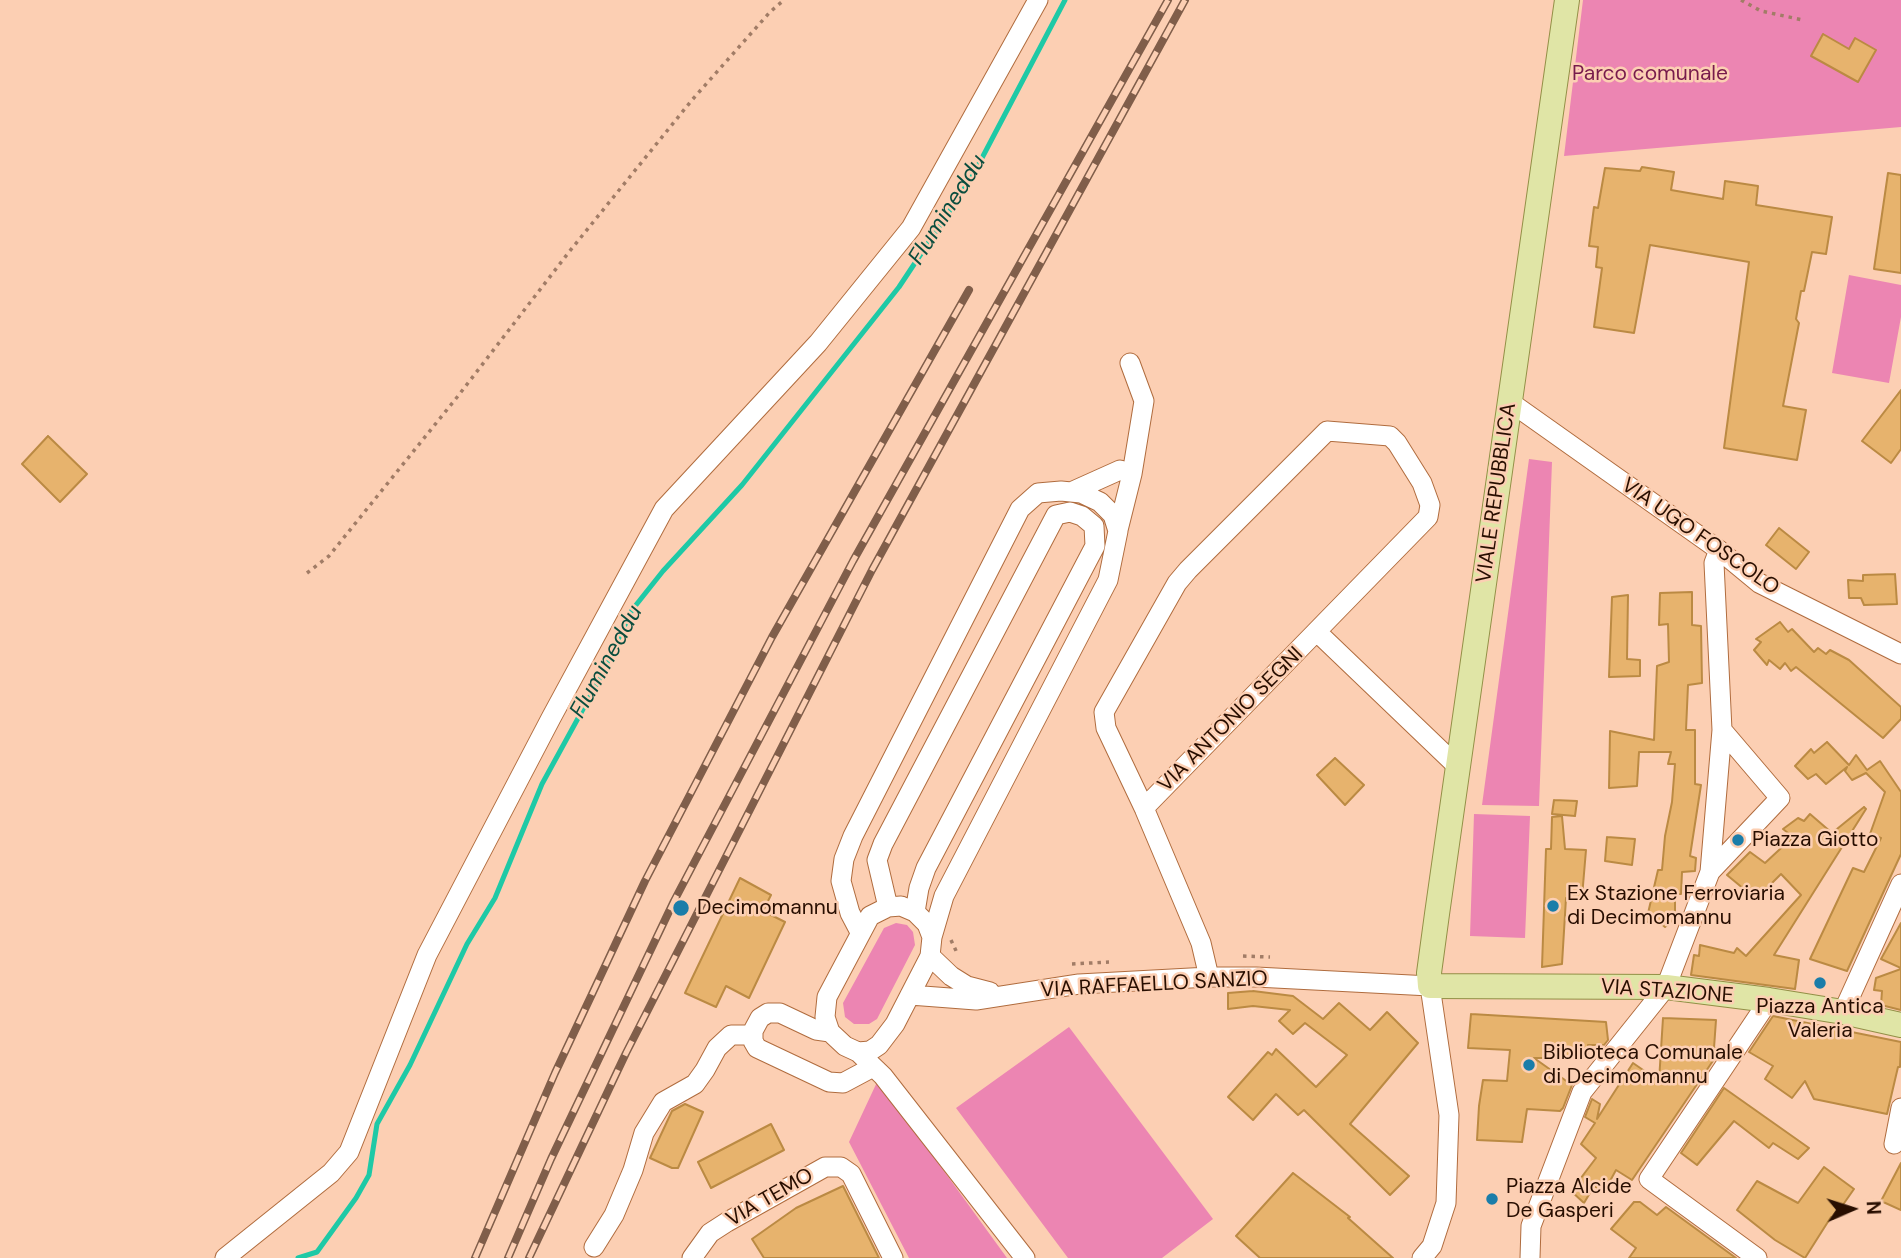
<!DOCTYPE html>
<style>
body{margin:0}
#map{position:relative;width:1901px;height:1258px;overflow:hidden;background:#fccfb3;font-family:"DM Sans",sans-serif}
canvas{display:block}
.north{position:absolute;left:1817px;top:1174px;width:70px;height:70px;-webkit-text-stroke:5px #fccfb3;paint-order:stroke;rotate:87deg;font-size:19px;font-weight:700;line-height:28px;text-align:center;color:#280e00}
.north::after{content:'';display:block;margin:auto;width:24px;height:32px;background:#280e00;clip-path:polygon(50% 0,100% 100%,50% 72%,0 100%)}
</style>
<div id="map">
<canvas width="1901" height="1258"></canvas>
<div class="north">N</div>
</div>
<script>
const c = document.querySelector('canvas').getContext('2d');
c.lineJoin = 'round';
function paint(path, color) { c.fillStyle = color; c.fill(path, 'evenodd'); }
const toPath = rows => new Path2D(rows.map(r => 'M' + r).join(''));
function trace(path, color, width, dash) { c.strokeStyle = color; c.lineWidth = width; c.lineCap = dash ? 'butt' : 'round'; c.setLineDash(dash || []); c.stroke(path); }
function label(font, color, halo, rows, align = 'center') {
  c.font = font + ' "DM Sans",sans-serif'; c.lineWidth = 5; c.setLineDash([]); c.textBaseline = 'middle'; c.strokeStyle = halo; c.fillStyle = color; for (const [text, x, y, turn = 0] of rows) {
    c.save(); c.translate(x, y); c.rotate((+turn || 0) * Math.PI / 180); c.textAlign = isNaN(turn) ? turn : align; if (halo) c.strokeText(text, 0, 0); c.fillText(text, 0, 0); c.restore();
  }
}
paint(toPath([
 [1583,0,1901,0,1901,127,1564,156],
 [1849,275,1901,285,1901,317,1889,383,1832,373],
 [1529,459,1552,462,1539,806,1482,805],
 [1474,814,1530,816,1525,938,1470,936],
 [896,923,907,925,913,932,915,945,877,1019,869,1024,854,1024,845,1017,843,1003,884,928],
 [1069,1027,1213,1219,1162,1258,1068,1258,956,1108],
 [878,1080,1007,1258,909,1258,849,1142]
]), '#ec85b2');
trace(toPath([
 [298,1258,317,1252,356,1198,369,1175,377,1124,410,1065,467,944,495,898,542,784,599,680,632,610,663,571,742,485,899,287,972,177,1065,0]
]), '#1ec9a6', 5);
const building = toPath([
 [1823,34,1849,49,1855,38,1876,50,1858,82,1811,56,1823,34],
 [1642,167,1674,172,1671,190,1723,199,1725,181,1758,186,1756,205,1832,217,1826,254,1812,252,1804,291,1801,291,1796,319,1799,323,1783,406,1806,410,1797,460,1724,448,1749,262,1650,245,1634,333,1594,327,1602,268,1596,267,1598,247,1589,246,1594,207,1598,208,1605,168,1640,171,1642,167],
 [1888,173,1901,175,1901,273,1874,269,1888,173],
 [1901,390,1901,449,1891,463,1862,441,1901,390],
 [48,436,87,474,60,502,22,464,48,436],
 [1779,528,1809,552,1796,569,1766,545,1779,528],
 [1895,574,1897,604,1864,605,1861,598,1849,598,1848,580,1863,581,1863,575,1895,574],
 [1692,592,1692,625,1701,626,1702,683,1688,685,1686,730,1695,730,1695,784,1701,785,1690,856,1696,858,1695,871,1682,872,1681,894,1675,894,1675,918,1665,927,1659,922,1646,922,1658,870,1662,870,1665,836,1672,802,1675,764,1668,764,1671,752,1639,752,1637,786,1609,788,1610,731,1654,740,1657,666,1669,662,1668,624,1659,625,1660,593,1692,592],
 [1628,595,1627,659,1640,660,1640,676,1609,677,1612,597,1628,595],
 [1780,622,1788,632,1792,629,1814,652,1818,648,1826,654,1830,650,1849,660,1901,707,1901,719,1883,738,1796,667,1791,671,1785,663,1780,669,1769,660,1767,665,1754,650,1761,642,1756,639,1780,622],
 [1827,742,1849,765,1856,755,1867,770,1880,761,1901,792,1901,854,1847,971,1810,959,1853,868,1864,872,1881,838,1870,834,1885,792,1866,773,1852,780,1845,771,1847,767,1826,784,1816,774,1808,779,1795,766,1811,749,1814,753,1827,742],
 [1335,758,1364,785,1345,805,1317,775,1335,758],
 [1554,800,1577,801,1575,816,1552,814,1554,800],
 [1864,807,1866,809,1774,955,1799,960,1795,989,1691,975,1694,955,1699,956,1700,945,1734,953,1737,948,1746,956,1801,895,1781,874,1756,899,1727,875,1750,852,1765,863,1793,837,1783,829,1798,818,1804,821,1810,814,1832,833,1864,807],
 [1562,816,1565,849,1586,850,1582,897,1566,898,1562,964,1542,967,1546,849,1551,849,1552,817,1562,816],
 [1607,837,1635,839,1632,865,1605,861,1607,837],
 [740,878,771,895,763,911,785,922,749,998,726,986,716,1007,685,993,740,878],
 [1901,923,1901,968,1881,959,1901,923],
 [1901,969,1901,1010,1881,1005,1882,991,1874,990,1876,978,1901,969],
 [1253,991,1293,996,1323,1019,1339,1003,1370,1030,1387,1012,1418,1043,1350,1124,1409,1176,1390,1195,1304,1110,1298,1115,1276,1094,1253,1120,1228,1097,1268,1052,1272,1055,1276,1049,1316,1087,1347,1055,1305,1023,1293,1034,1279,1021,1290,1010,1253,1006,1228,1009,1228,993,1253,991],
 [1471,1014,1606,1022,1608,1040,1604,1045,1588,1045,1588,1058,1534,1058,1572,1085,1563,1108,1560,1111,1527,1109,1522,1142,1477,1140,1479,1106,1483,1080,1507,1081,1510,1050,1468,1048,1471,1014],
 [1773,1016,1901,1042,1900,1067,1898,1067,1887,1114,1814,1099,1805,1081,1792,1098,1765,1079,1773,1066,1749,1052,1773,1016],
 [1663,1018,1716,1020,1714,1048,1721,1049,1632,1180,1616,1170,1604,1192,1594,1186,1584,1203,1571,1191,1596,1158,1581,1144,1595,1123,1585,1117,1592,1099,1600,1104,1597,1119,1633,1063,1659,1081,1663,1018],
 [1724,1088,1809,1148,1798,1159,1773,1143,1769,1148,1734,1121,1697,1165,1681,1153,1724,1088],
 [685,1104,703,1112,678,1168,672,1168,650,1158,672,1111,685,1104],
 [771,1124,784,1150,711,1188,698,1162,771,1124],
 [1901,1163,1901,1210,1881,1201,1901,1163],
 [1824,1167,1854,1189,1833,1219,1831,1217,1805,1258,1775,1240,1737,1210,1757,1181,1798,1203,1824,1167],
 [1293,1173,1350,1217,1348,1218,1393,1258,1260,1258,1236,1236,1293,1173],
 [843,1186,879,1258,764,1258,752,1239,796,1208,843,1186],
 [1634,1202,1640,1202,1657,1215,1666,1207,1736,1258,1629,1258,1636,1248,1611,1229,1634,1202]
]);
paint(building, '#e7b36d');
trace(building, '#bb8a43', 2);
const minor = toPath([
 [1130,363,1144,401,1132,474],
 [1510,402,1719,550,1759,583,1901,654],
 [1071,492,1120,470,1132,474,1118,530],
 [1317,632,1458,767],
 [1144,808,1428,517,1430,505,1422,483,1397,443,1390,436,1327,431,1188,570,1177,583,1104,712,1106,728,1144,808,1201,943,1209,977],
 [1710,872,1780,798,1722,730],
 [901,906,915,912,927,924,932,937,930,956,895,1024,879,1045,870,1051,858,1052,845,1046,830,1032,825,1017,827,997,870,916,888,907,901,906],
 [888,907,877,860,883,844,1056,515,1070,512,1082,516,1094,526,1095,546,926,868,919,888,915,912],
 [860,932,850,913,841,881,844,859,853,836,1020,509,1038,493,1061,491,1081,493,1100,502,1113,515,1118,531,1108,580,944,896,932,937],
 [930,956,951,976,967,986,990,992],
 [910,995,976,1000,1079,984,1209,977,1256,977,1430,986,1449,1115,1446,1203,1432,1246,1422,1258],
 [1843,1012,1901,884],
 [830,1032,816,1030,780,1013,768,1013,760,1018,753,1031,753,1041,757,1048,829,1082,843,1083,873,1067],
 [858,1052,883,1076,1025,1258],
 [1894,1144,1901,1108],
 [594,1247,614,1215,633,1170,644,1133,663,1102,695,1084,705,1070,717,1048,731,1035,753,1035],
 [225,1258,331,1173,349,1152,427,955,551,718,664,509,818,343,911,228,1038,0],
 [692,1258,710,1233,727,1222,825,1167,841,1167,851,1174,893,1258],
 [1530,1258,1531,1226,1582,1092,1666,987,1710,872,1722,730,1714,563,1719,550],
 [1757,1258,1649,1179,1769,1000]
]);
const major = toPath([
 [1567,0,1437,914,1429,973,1430,986,1666,987,1769,1000,1843,1012,1901,1025]
]);
trace(minor, '#b06c3e', 21);
trace(major, '#928f46', 26);
trace(toPath([
 [1741,0,1761,11,1803,20],
 [307,573,329,556,458,396,569,252,692,100,770,12,784,0],
 [951,940,958,955],
 [1243,956,1270,957],
 [1072,964,1109,962]
]), '#a17c66', 3.5, [3.5, 5]);
trace(minor, '#fff', 19);
trace(major, '#e0e5a6', 24);
const rail = toPath([
 [475,1258,555,1073,645,881,772,637,969,290],
 [508,1258,551,1159,674,901,853,561,1168,0],
 [529,1258,626,1053,872,570,1185,0]
]);
trace(rail, '#805e4a', 8);
trace(rail, '#fccfb3', 5, [16]);
for (const [x, y, r, color] of [
 [1738,840,7,"#1a7da9"],
 [1553,906,7,"#1a7da9"],
 [681,908,9,"#1a7da9"],
 [1820,983,7,"#1a7da9"],
 [1529,1065,7,"#1a7da9"],
 [1492,1199,7,"#1a7da9"]
]) { const dot = new Path2D(); dot.arc(x, y, r, 0, 2 * Math.PI); c.fillStyle = color; c.fill(dot); trace(dot, '#fccfb3', 2.5); }
label('21px', '#781b4c', '#fccfb3', [
 ["Parco comunale",1650,74]
]);
label('21px', '#280e00', '#fccfb3', [
 ["VIALE REPUBBLICA",1497,493,-82],
 ["VIA UGO FOSCOLO",1700,537,35],
 ["VIA ANTONIO SEGNI",1231,720,-45],
 ["VIA RAFFAELLO SANZIO",1154,985,-3],
 ["VIA STAZIONE",1667,992,4],
 ["VIA TEMO",770,1198,-30]
]);
label('21px', '#280e00', '#fccfb3', [
 ["Piazza Giotto",1752,840],
 ["Ex Stazione Ferroviaria",1567,894],
 ["di Decimomannu",1567,918],
 ["Decimomannu",697,908],
 ["Piazza Antica",1820,1007,"center"],
 ["Valeria",1820,1031,"center"],
 ["Biblioteca Comunale",1543,1053],
 ["di Decimomannu",1543,1077],
 ["Piazza Alcide",1506,1187],
 ["De Gasperi",1506,1211]
], 'left');
label('italic 23px', '#0a4d3e', '#fccfb3', [
 ["Flumineddu",948,210,-58],
 ["Flumineddu",607,662,-61]
]);
</script>
